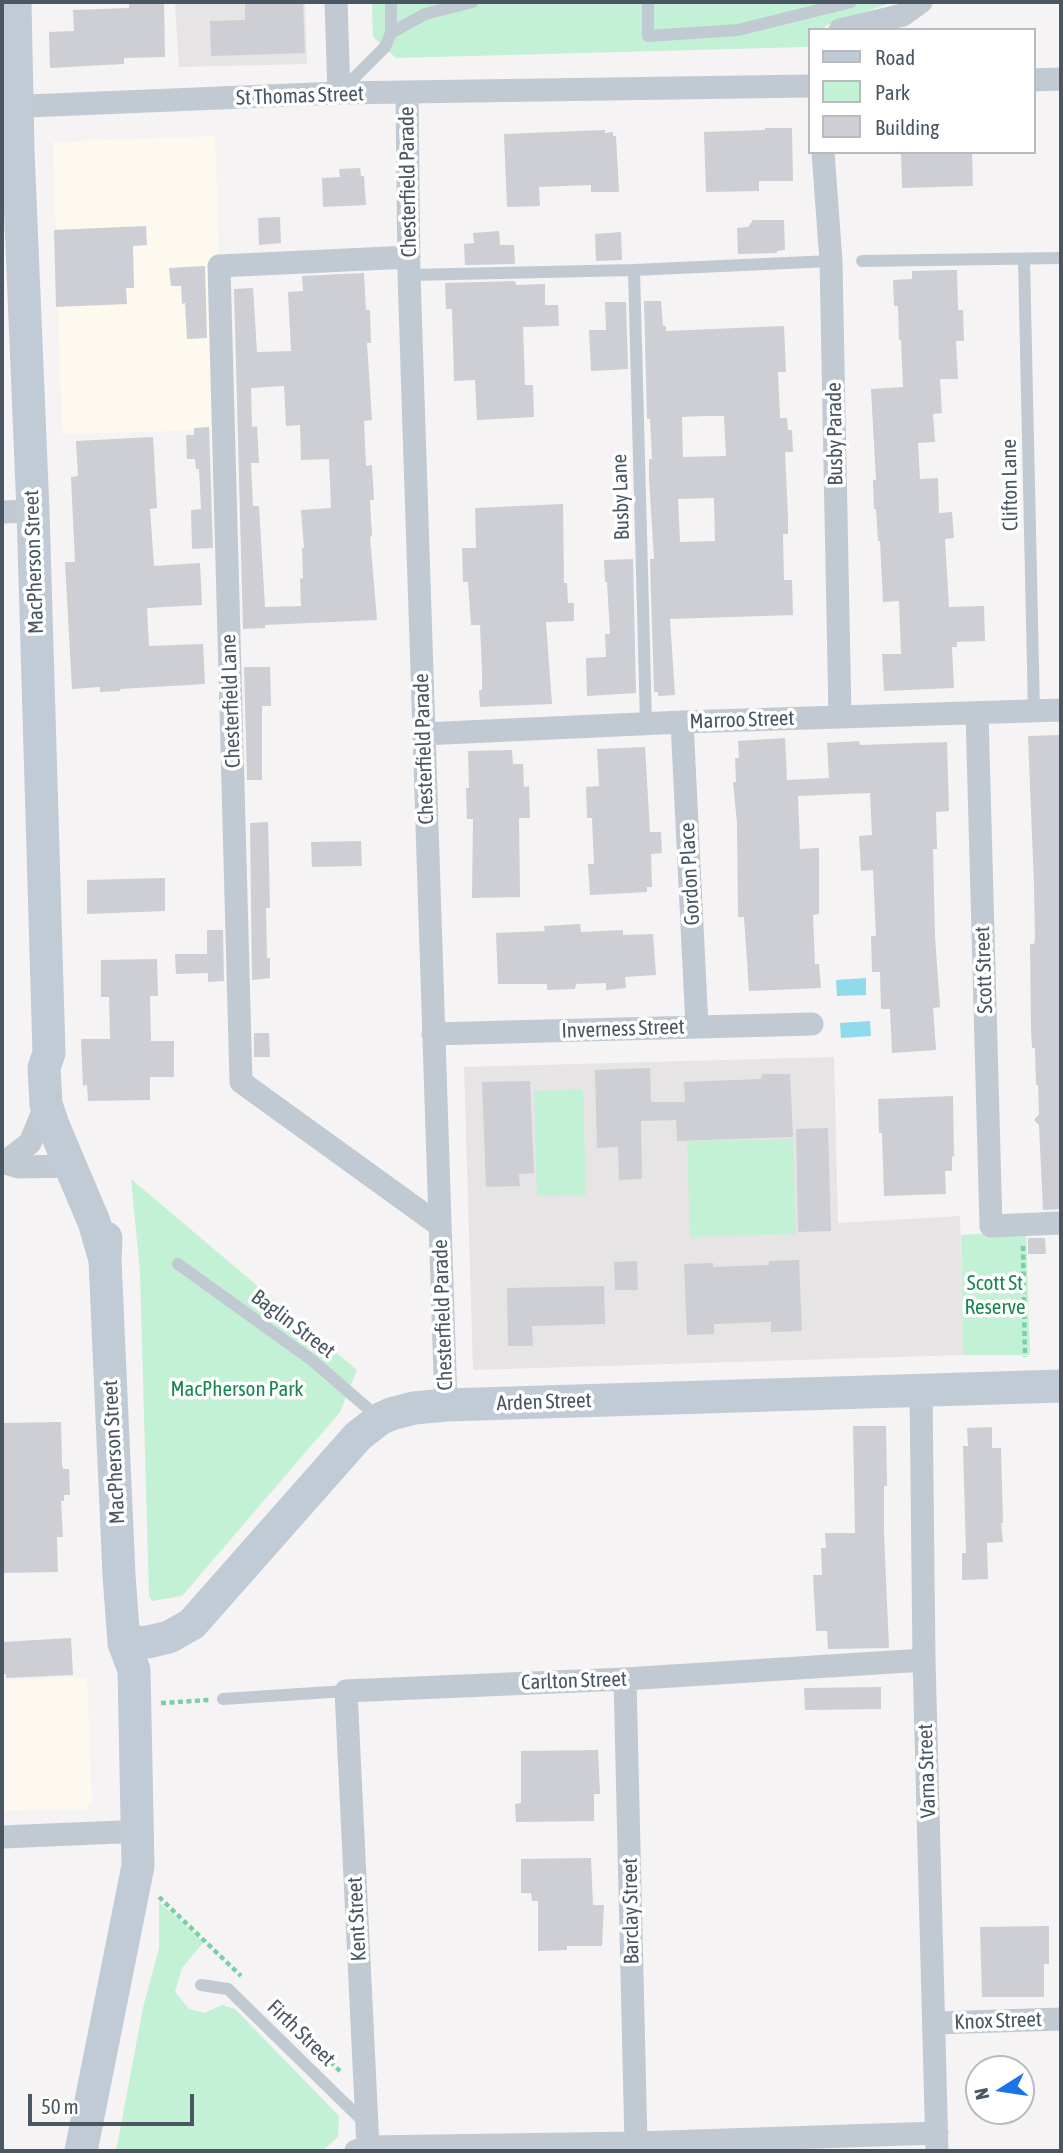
<!DOCTYPE html>
<style>
body{margin:0}
#map{position:relative;width:1063px;height:2153px;overflow:hidden;background:#f5f3f3;font-family:"Asap Condensed",sans-serif}
canvas{display:block}
.frame{position:absolute;inset:0;border:4px solid #4a5661;pointer-events:none}
.legend{position:absolute;left:808px;top:28px;width:228px;height:126px;box-sizing:border-box;background:#fff;border:2px solid #b7bbc0;margin:0;padding:9px 12px;list-style:none;font-size:21px;color:#4a5661}
.legend li{display:flex;align-items:center;gap:14px;height:35px}
.legend b{width:35px;border:2px solid #b7bbc0}
.north{position:absolute;left:965px;top:2055px;width:70px;height:70px;box-sizing:border-box;background:#fff;border:2px solid #b7bbc0;border-radius:50%;rotate:258deg;font-size:19px;font-weight:700;line-height:28px;text-align:center;color:#4a5661}
.north::after{content:'';display:block;margin:auto;width:24px;height:32px;background:#1a73e8;clip-path:polygon(50% 0,100% 100%,50% 72%,0 100%)}
.scale{position:absolute;left:28px;top:2094px;width:166px;height:32px;box-sizing:border-box;border:4px solid #4a5661;border-top:0;padding-left:9px;font-size:21px;line-height:24px;white-space:nowrap;color:#4a5661;-webkit-text-stroke:5px #fff;paint-order:stroke}
</style>
<div id="map">
<canvas width="1063" height="2153"></canvas>
<div class="frame"></div>
<ul class="legend">
<li><b style="height:9px;background:#c1cbd6"></b>Road</li>
<li><b style="height:19px;background:#c3f1d5"></b>Park</li>
<li><b style="height:19px;background:#cdcfd5"></b>Building</li>
</ul>
<div class="north">N</div>
<div class="scale">50 m</div>
</div>
<script>
const c = document.querySelector('canvas').getContext('2d');
c.lineJoin = 'round';
function paint(path, color) { c.fillStyle = color; c.fill(path, 'evenodd'); }
const toPath = rows => new Path2D(rows.map(r => 'M' + r).join(''));
function trace(path, color, width, dash) { c.strokeStyle = color; c.lineWidth = width; c.lineCap = dash ? 'butt' : 'round'; c.setLineDash(dash || []); c.stroke(path); }
function label(font, color, halo, rows, align = 'center') {
  c.font = font + ' "Asap Condensed",sans-serif'; c.lineWidth = 7; c.setLineDash([]); c.textBaseline = 'middle'; c.strokeStyle = halo; c.fillStyle = color; for (const [text, x, y, turn = 0] of rows) {
    c.save(); c.translate(x, y); c.rotate((+turn || 0) * Math.PI / 180); c.textAlign = isNaN(turn) ? turn : align; if (halo) c.strokeText(text, 0, 0); c.fillText(text, 0, 0); c.restore();
  }
}
paint(toPath([
 [215,136,219,256,213,430,62,434,53,142],
 [87,1677,92,1803,87,1809,2,1811,2,1680]
]), '#fdf9ef');
paint(toPath([
 [175,2,305,2,307,64,179,67],
 [834,1057,838,1223,960,1216,963,1355,473,1370,464,1067]
]), '#e6e4e5');
paint(toPath([
 [372,2,894,2,827,25,822,30,809,30,809,45,807,47,396,58,373,37],
 [583,1089,586,1195,537,1196,534,1091],
 [793,1139,796,1234,690,1237,687,1141],
 [131,1179,357,1370,340,1412,182,1596,152,1601,149,1596,140,1272],
 [1026,1231,1030,1355,963,1355,961,1235],
 [159,1902,204,1942,182,1968,175,1992,189,2009,205,2013,222,2005,235,2009,339,2116,338,2137,323,2150,116,2151,143,2008,159,1948]
]), '#c3f1d5');
paint(toPath([
 [866,978,866,995,837,996,836,980],
 [870,1021,871,1036,841,1038,840,1023]
]), '#90daee');
paint(toPath([
 [129,2,164,2,165,57,124,58,124,64,50,68,49,32,74,31,73,10,129,8],
 [245,2,303,2,305,53,211,56,210,21,245,20],
 [765,128,792,128,793,181,759,181,759,191,706,192,704,132,765,130],
 [605,130,605,133,613,132,613,136,616,136,619,192,591,192,591,185,539,187,540,206,507,207,504,134],
 [901,152,972,152,973,186,902,188],
 [360,168,361,176,364,176,366,205,323,207,322,178,340,177,339,169],
 [280,217,281,243,259,245,258,218],
 [753,220,784,220,785,250,777,251,777,253,738,254,737,228,748,227],
 [146,226,147,245,133,246,134,288,126,288,127,304,56,307,54,230],
 [499,231,500,245,514,245,515,264,465,265,464,244,474,243,473,233],
 [621,232,622,260,596,261,595,234],
 [205,266,207,338,187,339,185,303,182,304,181,286,171,286,169,268],
 [957,270,958,310,963,310,964,341,956,341,958,379,940,379,942,413,933,414,935,442,918,443,920,479,938,478,939,513,952,512,954,538,945,539,949,607,984,606,985,641,957,642,957,647,952,647,954,688,884,691,882,654,901,654,899,601,883,602,880,541,878,541,876,509,874,509,873,480,876,480,871,389,903,387,901,340,899,340,898,306,894,306,893,280,912,279,912,271],
 [364,273,366,310,370,310,371,343,367,343,372,420,364,421,366,466,372,465,374,500,370,500,372,536,370,537,377,620,265,625,265,628,243,629,234,289,253,288,257,352,291,351,288,292,303,291,302,276],
 [284,386,286,426,300,425,301,460,329,459,331,508,301,510,304,548,302,548,303,578,300,579,301,606,265,607,259,506,253,506,251,463,259,463,257,426,252,427,251,388],
 [515,281,516,285,545,284,545,305,558,305,559,326,523,327,525,385,533,385,534,417,477,420,475,380,454,381,452,309,446,309,445,283],
 [644,301,661,301,663,326,666,326,666,331,784,326,786,372,778,372,780,418,787,418,788,430,792,430,793,452,785,452,788,516,788,534,783,534,784,580,792,580,793,615,670,619,675,695,658,696,658,692,654,692,650,559,654,559,649,479,649,459,652,459,650,419,647,419],
 [706,416,724,416,726,456,683,457,682,417],
 [714,498,715,541,680,542,678,499],
 [605,302,626,302,628,369,591,371,589,330,606,330],
 [209,427,213,548,192,549,191,510,201,509,199,469,196,469,195,459,187,459,186,435,194,435,194,428],
 [153,437,157,508,150,509,154,566,200,563,202,605,147,608,149,646,203,644,205,684,120,689,120,691,100,692,100,687,72,689,65,562,75,562,71,477,78,476,76,441],
 [563,504,564,583,567,583,568,603,574,603,574,621,546,622,552,704,480,707,479,690,482,690,482,671,480,625,471,625,468,582,463,582,462,548,476,548,475,508],
 [633,559,636,693,587,696,586,658,606,657,605,634,610,634,607,582,605,582,604,560],
 [244,667,270,667,271,706,262,706,262,780,247,780],
 [1061,735,1061,1209,1043,1210,1039,1125,1034,1120,1039,1114,1038,1085,1036,1085,1035,1048,1032,1048,1031,1030,1030,944,1034,944,1035,940,1034,885,1028,736],
 [785,738,787,780,829,778,827,743,859,741,860,745,947,742,949,811,936,812,937,849,933,849,935,937,940,1007,933,1008,936,1050,892,1053,890,1009,881,1009,880,972,872,972,871,936,876,936,873,870,861,871,859,836,872,835,870,793,798,796,800,849,819,848,819,914,813,915,815,964,819,964,821,988,749,991,744,917,738,917,737,823,733,782,736,782,735,758,739,758,738,741],
 [645,747,650,832,661,832,662,853,651,854,652,887,647,887,647,892,590,895,588,864,594,864,592,818,587,818,586,787,599,786,597,749],
 [512,750,513,764,523,764,524,787,529,786,530,818,519,818,520,897,472,898,473,819,467,819,466,788,469,788,468,751],
 [268,822,270,908,266,908,267,958,270,958,270,978,252,980,250,823],
 [361,841,362,866,312,867,311,842],
 [165,878,165,911,87,914,87,880],
 [580,924,581,932,623,930,623,935,653,934,656,975,625,977,626,988,606,990,606,983,576,984,575,989,547,990,547,984,498,984,496,933,545,931,544,926],
 [207,930,223,930,224,981,208,982,208,973,176,974,175,954,207,954],
 [157,959,158,996,150,996,151,1041,174,1041,174,1077,150,1077,150,1100,88,1101,87,1085,83,1086,81,1039,110,1039,109,997,101,997,101,960],
 [254,1033,269,1033,270,1057,254,1057],
 [650,1068,651,1102,685,1102,684,1082,761,1079,762,1074,790,1074,793,1137,677,1141,676,1120,641,1121,642,1179,619,1180,618,1147,597,1148,595,1070],
 [530,1081,534,1173,519,1174,520,1186,486,1187,482,1082],
 [953,1096,954,1157,952,1156,952,1171,945,1171,946,1194,884,1196,882,1133,879,1133,878,1099],
 [828,1128,831,1231,798,1232,796,1129],
 [1028,1238,1045,1238,1046,1254,1028,1254],
 [799,1260,802,1331,771,1332,771,1322,714,1324,714,1334,687,1335,684,1264,713,1263,713,1267,769,1265,769,1261],
 [637,1261,638,1290,615,1290,614,1262],
 [604,1286,605,1324,532,1326,533,1346,508,1346,507,1288],
 [61,1422,62,1464,63,1469,69,1469,70,1495,64,1495,64,1501,61,1501,63,1537,57,1537,58,1572,2,1573,2,1423],
 [853,1426,886,1426,887,1486,884,1486,884,1533,889,1648,828,1649,827,1631,816,1631,813,1575,822,1575,821,1548,826,1548,825,1533,855,1533],
 [992,1427,992,1448,1001,1448,1003,1523,1001,1523,1003,1542,987,1543,988,1579,962,1580,962,1553,966,1553,963,1446,968,1446,967,1428],
 [71,1638,73,1675,6,1678,6,1674,2,1674,2,1642],
 [881,1687,881,1709,805,1710,804,1688],
 [598,1750,600,1794,594,1794,594,1821,516,1822,515,1804,521,1803,521,1751],
 [591,1858,593,1905,604,1905,602,1946,567,1946,567,1950,538,1951,538,1901,532,1901,531,1893,521,1893,521,1859],
 [1049,1926,1049,1964,1044,1964,1044,1997,982,1997,980,1927]
]), '#cdcfd5');
trace(toPath([
 [1023,1246,1025,1357],
 [161,1703,209,1700],
 [159,1897,241,1976],
 [306,2038,342,2073]
]), '#7ad0a6', 4.5, [5, 3.5]);
trace(toPath([
 [648,2,648,36,738,30,851,2],
 [391,33,391,2],
 [340,92,385,47,391,33,425,14,473,2],
 [1024,259,1034,711],
 [862,261,1061,258],
 [634,270,831,261],
 [409,275,634,270,646,723],
 [178,1264,313,1361,380,1419],
 [223,1699,346,1691],
 [201,1985,228,1989,366,2124]
]), '#c1cad2', 12);
trace(toPath([
 [336,2,339,93],
 [840,30,903,15,921,2],
 [1033,80,1061,79],
 [407,92,409,275,446,1405],
 [4,107,339,93,809,86],
 [823,152,831,261,840,717],
 [409,257,219,266,241,1082,439,1225],
 [2,512,33,511],
 [977,713,991,1226,1061,1223],
 [682,722,697,1027],
 [423,734,682,722,1061,710],
 [433,1034,812,1024],
 [2,1162,19,1167,71,1166],
 [5,1162,30,1143,46,1104],
 [921,1390,924,1660,937,2151],
 [625,1679,636,2143],
 [2,1837,120,1832],
 [935,2023,1061,2019],
 [368,2147,346,1691,625,1679,924,1660],
 [356,2151,368,2147,636,2143,937,2133]
]), '#c1cad2', 23);
trace(toPath([
 [15,2,18,150,33,511,49,1053,44,1068,46,1104,53,1125,94,1222,105,1260],
 [124,1643,148,1642,169,1637,192,1624,358,1436,380,1419,391,1414,414,1408,446,1405,1061,1386],
 [81,2151,138,1866,134,1670,124,1643,119,1575,105,1260,106,1238]
]), '#c1cbd6', 33);
label('21px', '#4a5661', '#fff', [
 ["St Thomas Street",300,96,-2],
 ["Chesterfield Parade",408,182,-91],
 ["Busby Parade",835,434,-91],
 ["Clifton Lane",1010,485,-91],
 ["Busby Lane",621,497,-92],
 ["MacPherson Street",34,562,-92],
 ["Chesterfield Lane",231,701,-92],
 ["Marroo Street",742,720,-2],
 ["Chesterfield Parade",424,749,-92],
 ["Gordon Place",690,874,-93],
 ["Scott Street",984,970,-92],
 ["Inverness Street",623,1029,-2],
 ["Chesterfield Parade",443,1315,-92],
 ["Baglin Street",293,1324,37],
 ["Arden Street",544,1402,-2],
 ["MacPherson Street",114,1452,-93],
 ["Carlton Street",574,1681,-2],
 ["Varna Street",927,1771,-92],
 ["Barclay Street",631,1911,-91],
 ["Kent Street",357,1919,-93],
 ["Knox Street",998,2021,-2],
 ["Firth Street",301,2033,44]
]);
label('21px', '#17864f', '#fff', [
 ["Scott St",995,1283],
 ["Reserve",995,1307],
 ["MacPherson Park",237,1389]
]);
</script>
